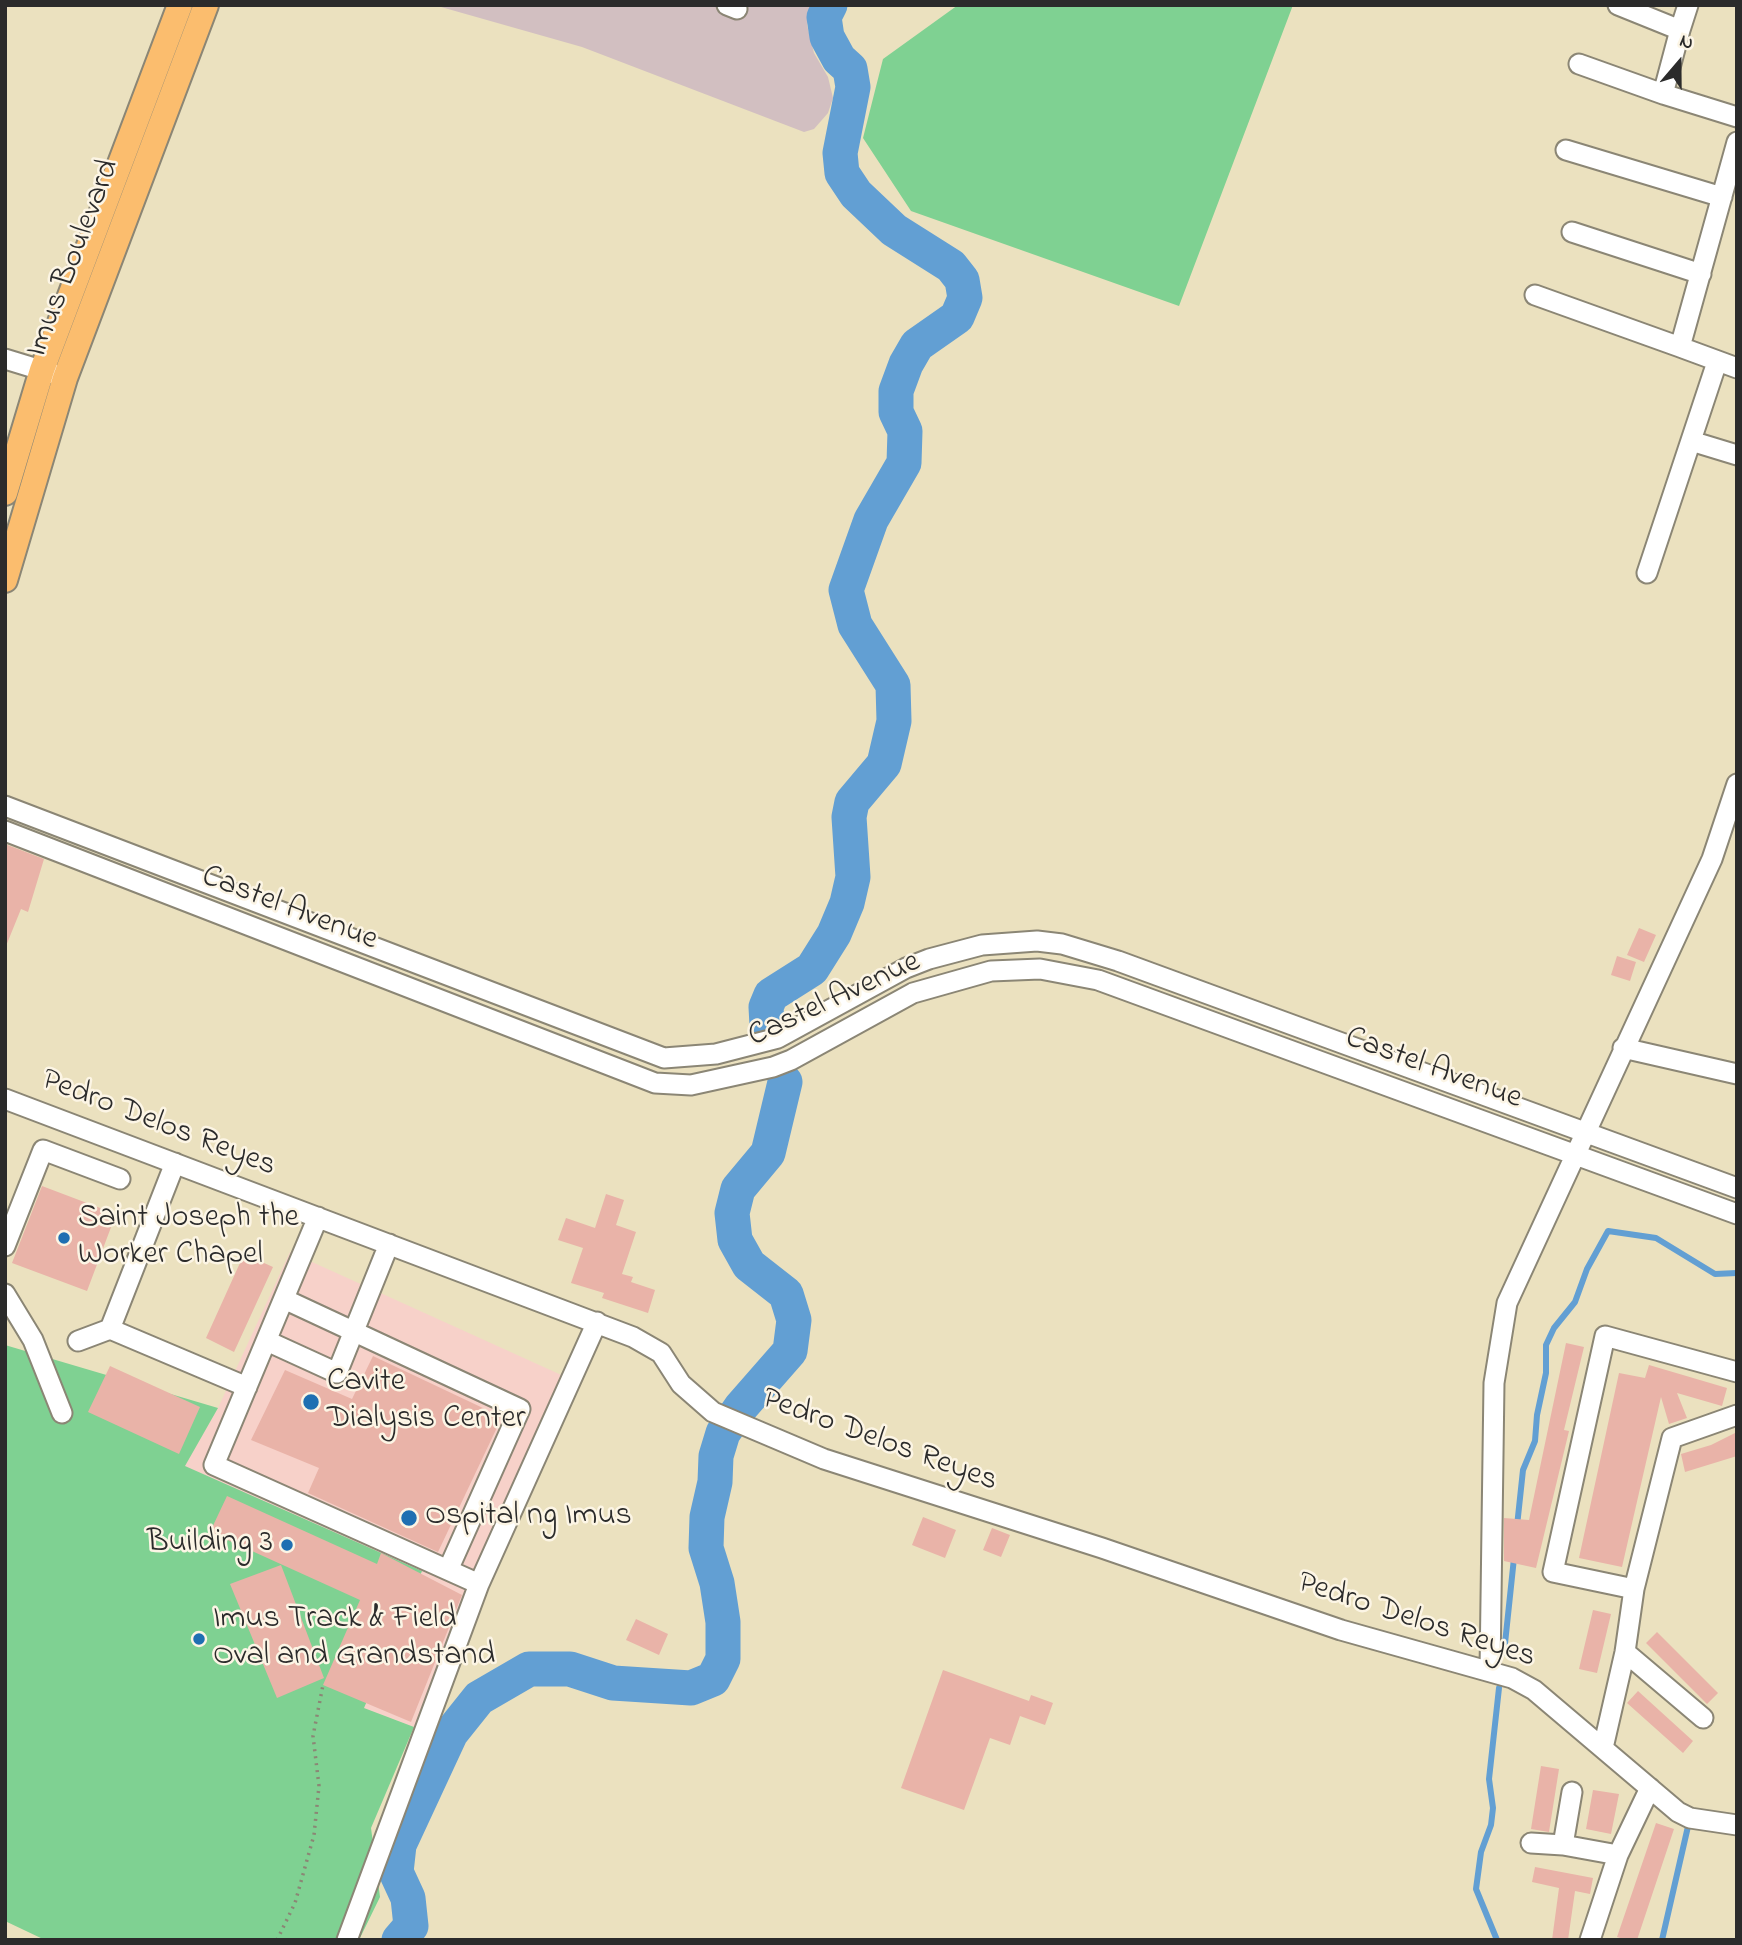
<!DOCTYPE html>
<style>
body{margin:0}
#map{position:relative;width:1742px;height:1945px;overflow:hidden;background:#ebe1bf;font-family:"Indie Flower",sans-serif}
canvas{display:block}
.frame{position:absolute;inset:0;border:7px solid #2b2b2b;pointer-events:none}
.north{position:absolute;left:1644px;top:28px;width:70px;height:70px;-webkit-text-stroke:5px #fcf5e5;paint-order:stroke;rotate:20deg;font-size:19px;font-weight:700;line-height:28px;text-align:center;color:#2b2b2b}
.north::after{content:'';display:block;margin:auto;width:24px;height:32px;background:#2b2b2b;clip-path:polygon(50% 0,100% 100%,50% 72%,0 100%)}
</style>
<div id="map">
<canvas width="1742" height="1945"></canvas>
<div class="frame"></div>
<div class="north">N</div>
</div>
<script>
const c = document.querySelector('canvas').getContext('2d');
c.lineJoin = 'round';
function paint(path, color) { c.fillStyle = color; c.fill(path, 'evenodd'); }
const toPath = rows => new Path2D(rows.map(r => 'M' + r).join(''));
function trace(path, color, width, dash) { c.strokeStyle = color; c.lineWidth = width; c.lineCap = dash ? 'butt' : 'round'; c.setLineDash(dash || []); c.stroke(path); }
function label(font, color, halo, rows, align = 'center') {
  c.font = font + ' "Indie Flower",sans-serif'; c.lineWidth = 5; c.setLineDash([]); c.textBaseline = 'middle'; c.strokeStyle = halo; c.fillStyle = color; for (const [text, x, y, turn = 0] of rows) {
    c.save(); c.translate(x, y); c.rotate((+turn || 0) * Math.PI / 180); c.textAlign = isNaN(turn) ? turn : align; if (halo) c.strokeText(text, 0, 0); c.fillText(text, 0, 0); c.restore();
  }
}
paint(toPath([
 [290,1252,579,1383,414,1727,363,1708,184,1466,218,1408]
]), '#f7d1c9');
paint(toPath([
 [434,5,812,5,807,25,814,53,828,77,833,98,828,113,814,129,804,132,582,47]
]), '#d2bfc1');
paint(toPath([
 [958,5,1293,5,1179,306,911,211,863,138,883,59],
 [5,1345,218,1408,185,1466,422,1571,364,1708,414,1727,371,1828,380,1897,359,1940,45,1940,5,1921]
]), '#7fd192');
trace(toPath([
 [1517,1526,1523,1470,1535,1441,1537,1415,1546,1373,1546,1345,1554,1328,1575,1302,1587,1269,1608,1231,1656,1238,1715,1274,1737,1273],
 [1504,1653,1514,1558],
 [1497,1940,1476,1889,1481,1852,1491,1825,1493,1808,1489,1779,1499,1688],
 [1662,1940,1689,1822]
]), '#629fd3', 6);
trace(toPath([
 [767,1025,766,1007,771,995,812,969,834,934,847,903,853,877,849,817,852,802,884,764,894,721,893,685,855,625,846,590,871,520,904,463,905,431,896,412,896,391,906,364,917,345,957,317,965,298,962,280,951,266,894,230,856,194,842,173,840,153,853,87,850,69,839,59,827,37,824,17,830,5],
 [399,1940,411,1926,408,1898,396,1872,399,1845,451,1733,479,1698,529,1669,570,1669,613,1683,691,1688,713,1679,723,1659,723,1622,717,1583,706,1548,707,1517,715,1482,716,1456,723,1433,741,1407,790,1351,794,1320,786,1294,749,1265,735,1240,732,1213,738,1189,768,1153,785,1082]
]), '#629fd3', 35);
paint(toPath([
 [5,844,44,859,28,912,21,909,6,946],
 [1639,928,1656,935,1644,962,1627,955],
 [1617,956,1636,962,1630,981,1611,975],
 [42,1186,116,1214,87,1291,12,1263],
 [606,1194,624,1200,616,1225,636,1232,622,1274,633,1277,631,1282,655,1290,648,1313,602,1298,604,1293,571,1283,583,1248,558,1240,566,1218,595,1228],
 [244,1254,273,1267,234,1352,206,1338],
 [1566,1343,1584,1347,1564,1430,1569,1431,1536,1568,1504,1561,1504,1518,1529,1520],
 [373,1356,502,1417,438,1552,308,1493,319,1468,251,1440,285,1370,352,1399],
 [1649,1365,1727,1388,1722,1406,1677,1393,1687,1418,1669,1424,1661,1397,1622,1567,1579,1558,1619,1373,1645,1378],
 [110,1366,200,1407,179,1454,88,1412],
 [1737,1432,1737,1456,1685,1472,1681,1454,1711,1445],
 [227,1496,377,1564,381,1553,462,1595,411,1722,323,1685,360,1600,210,1532],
 [923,1517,956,1530,945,1558,912,1545],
 [992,1528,1010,1535,1001,1557,983,1550],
 [281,1565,324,1678,277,1698,230,1584],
 [1593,1610,1611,1614,1597,1673,1579,1669],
 [636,1619,668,1634,659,1655,626,1640],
 [1657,1632,1718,1693,1707,1704,1646,1643],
 [943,1670,1029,1701,1031,1695,1053,1703,1045,1725,1020,1716,1010,1745,990,1738,964,1810,901,1788],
 [1638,1691,1693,1741,1683,1753,1627,1703],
 [1541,1766,1559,1769,1549,1832,1531,1829],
 [1593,1790,1619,1794,1611,1834,1586,1829],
 [1656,1823,1674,1829,1637,1940,1627,1940,1617,1937],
 [1535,1867,1593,1878,1590,1894,1575,1891,1568,1940,1552,1940,1559,1888,1532,1882]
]), '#e9b3a8');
const minor = toPath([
 [727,5,737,9],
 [1618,5,1680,30,1663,94,1737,117],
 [1680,30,1688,5],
 [1579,64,1663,94],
 [1737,142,1680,347,1737,368],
 [1566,150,1722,197],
 [1572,232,1701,274],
 [1535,295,1680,347],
 [5,359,54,374],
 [1691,441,1737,455],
 [1647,573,1717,362],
 [5,806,664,1058,716,1054,778,1038,906,968,929,959,982,945,1037,941,1062,944,1118,961,1737,1188],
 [5,831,655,1083,691,1085,773,1067,791,1060,913,993,991,971,1040,969,1098,980,1737,1214],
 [1623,1048,1737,1074],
 [5,1099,633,1337,661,1353,681,1384,713,1412,824,1459,1102,1548,1341,1630,1512,1678,1534,1690,1678,1812,1690,1818,1737,1825],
 [175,1163,110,1329,247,1387],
 [318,1217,214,1465,479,1584],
 [5,1246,43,1150,120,1179],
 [5,1294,33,1340,62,1413],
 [284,1299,520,1409,448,1570],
 [78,1341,110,1329],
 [267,1341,337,1373,389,1244],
 [1634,1589,1553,1572,1605,1336,1737,1372],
 [1625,1652,1703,1718],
 [1490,1671,1494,1383,1507,1303,1712,859,1737,784],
 [1603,1748,1625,1652,1634,1589,1672,1438,1737,1415],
 [1572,1792,1563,1845,1618,1855],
 [1531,1843,1563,1845],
 [347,1940,479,1584,597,1322],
 [1590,1940,1618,1855,1650,1788]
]);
const major = toPath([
 [5,493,42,370,180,5],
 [5,580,65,378,206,5]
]);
trace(minor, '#8b8675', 23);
trace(major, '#8b8675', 28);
trace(toPath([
 [277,1940,295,1903,314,1835,319,1786,313,1736,323,1685]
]), '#8b8675', 3.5, [2, 5]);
trace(minor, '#fff', 19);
trace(major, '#fbbd6e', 24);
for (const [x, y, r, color] of [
 [64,1238,7,"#1f6fb2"],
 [311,1402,9,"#1f6fb2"],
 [409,1518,9,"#1f6fb2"],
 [287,1545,7,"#1f6fb2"],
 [199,1639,7,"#1f6fb2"]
]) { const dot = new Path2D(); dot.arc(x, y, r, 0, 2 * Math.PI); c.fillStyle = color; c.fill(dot); trace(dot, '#fcf5e5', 2.5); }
label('32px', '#2b2b2b', '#fcf5e5', [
 ["Imus Boulevard",75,259,-69],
 ["Castel Avenue",289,910,21],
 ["Castel Avenue",835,1001,-25],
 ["Castel Avenue",1433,1070,20],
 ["Pedro Delos Reyes",158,1125,21],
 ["Pedro Delos Reyes",879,1442,20],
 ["Pedro Delos Reyes",1416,1622,18]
]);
label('32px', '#2b2b2b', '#fcf5e5', [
 ["Saint Joseph the",78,1220],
 ["Worker Chapel",78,1257],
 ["Cavite",327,1384],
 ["Dialysis Center",327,1421],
 ["Ospital ng Imus",425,1518],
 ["Building 3",273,1545,"right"],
 ["Imus Track & Field",213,1621],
 ["Oval and Grandstand",213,1658]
], 'left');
</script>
